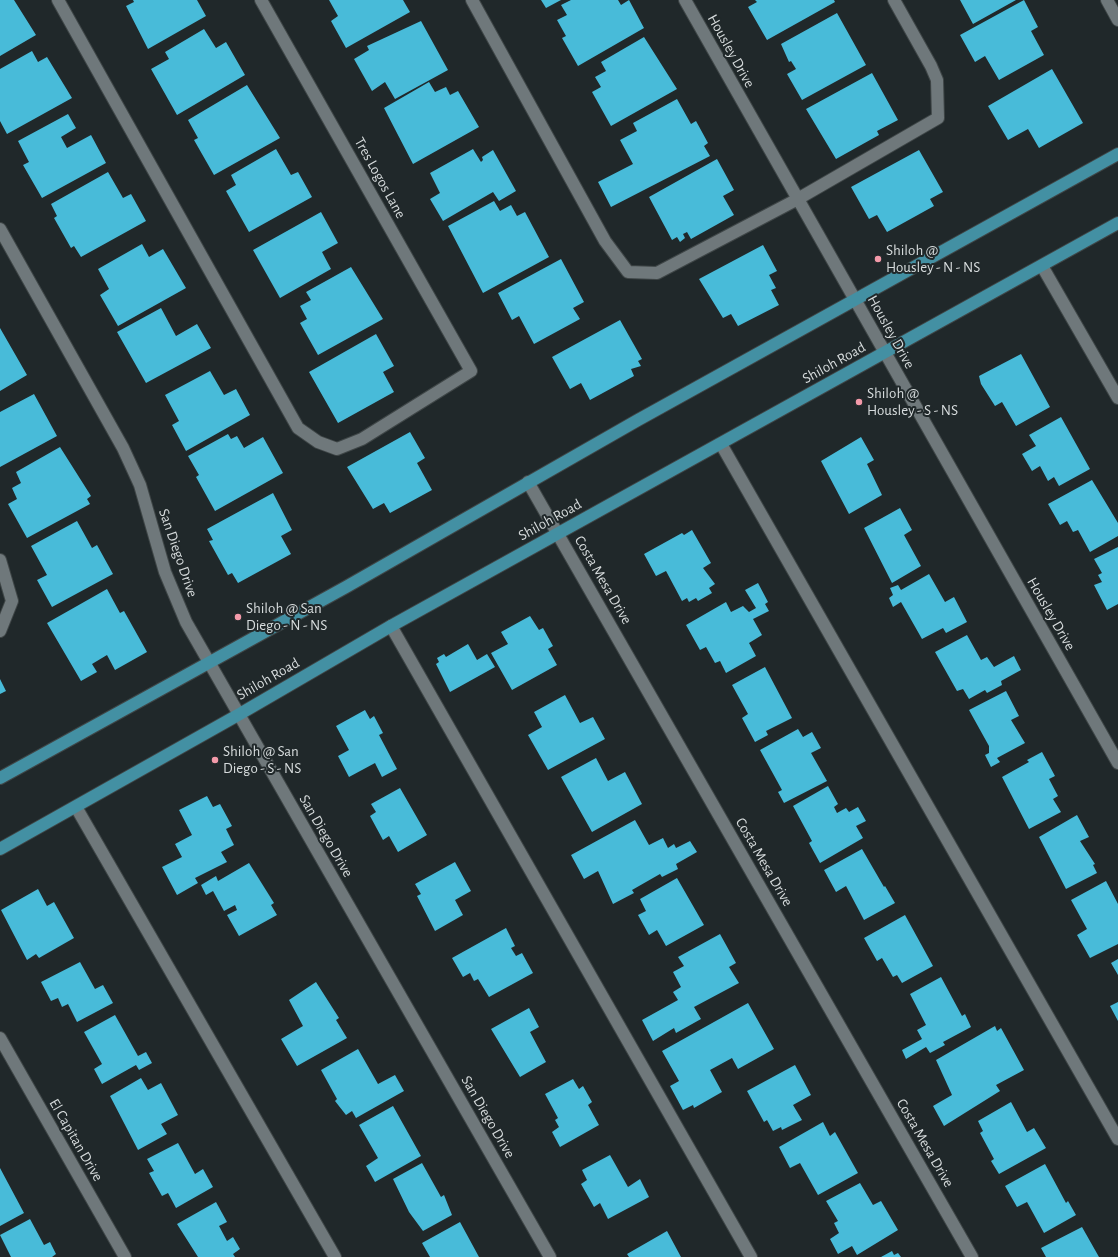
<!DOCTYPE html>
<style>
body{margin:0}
canvas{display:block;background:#20282a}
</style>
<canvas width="1118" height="1257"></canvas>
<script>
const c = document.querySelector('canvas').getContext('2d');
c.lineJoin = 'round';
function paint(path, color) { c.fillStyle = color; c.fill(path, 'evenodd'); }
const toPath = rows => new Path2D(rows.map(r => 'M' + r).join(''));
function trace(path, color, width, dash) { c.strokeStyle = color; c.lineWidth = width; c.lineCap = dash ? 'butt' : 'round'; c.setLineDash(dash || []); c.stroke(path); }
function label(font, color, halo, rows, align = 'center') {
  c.font = font + ' "Alegreya Sans",sans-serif'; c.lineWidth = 4; c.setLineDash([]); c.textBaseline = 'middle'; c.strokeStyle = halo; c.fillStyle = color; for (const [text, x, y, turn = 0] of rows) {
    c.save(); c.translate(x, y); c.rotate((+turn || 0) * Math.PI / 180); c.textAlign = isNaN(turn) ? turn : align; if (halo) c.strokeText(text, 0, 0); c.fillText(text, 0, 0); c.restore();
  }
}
paint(toPath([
 [0,0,14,0,36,35,0,56],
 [133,0,197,0,206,16,148,49,126,6,134,2],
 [329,0,403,0,410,12,346,48,331,21,338,16],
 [541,0,561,0,546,8],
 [571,0,618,0,621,5,629,0,644,28,578,66,562,38,566,36,557,20,567,15,561,5],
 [755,0,834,0,835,2,767,40,748,7,757,2],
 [960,0,1016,0,973,24],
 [1024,0,1038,27,1031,31,1044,55,999,80,985,56,975,62,960,35],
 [837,13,866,65,802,100,787,74,796,69,791,61,789,62,781,44],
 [421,21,448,70,395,99,385,82,372,91,354,59,369,50,367,46],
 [204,29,216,48,226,42,245,75,177,115,151,69,169,59,165,52],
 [644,37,677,89,611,126,592,92,601,87,595,77,606,71,601,62],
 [32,51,38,62,47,57,72,98,7,134,0,121,0,69],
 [1052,69,1083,123,1039,148,1028,129,1008,140,988,106],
 [872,73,898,120,877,131,879,135,836,159,806,109],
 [429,82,435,92,446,87,450,95,458,91,479,127,413,164,384,108],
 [247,85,280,138,214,175,194,140,198,138,188,120],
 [677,99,691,124,696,121,708,143,704,146,710,156,611,207,598,182,633,164,620,140,637,131,633,123],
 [68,114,76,128,61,137,67,148,91,135,106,163,42,198,23,165,29,162,18,141],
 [276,149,291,175,298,172,312,197,249,232,226,191,236,185,231,175],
 [473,149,481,162,483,160,482,157,493,150,516,191,499,201,493,192,443,221,430,199,440,193,430,173],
 [919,150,943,192,930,199,934,206,887,232,877,215,869,219,851,187],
 [717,159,734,190,723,196,734,215,691,239,687,232,683,234,685,238,680,242,677,237,672,240,649,197],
 [108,172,123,198,131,194,146,221,81,257,74,246,71,248,54,218,57,216,51,204],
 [494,201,500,211,511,205,517,216,525,212,549,257,483,293,448,226],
 [321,212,338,243,322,252,331,269,280,298,253,250],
 [142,244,149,257,163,249,186,288,118,326,100,295,109,289,98,269],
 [763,245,777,271,769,275,776,288,771,290,779,305,738,326,731,314,723,318,699,279],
 [561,259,584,302,573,308,580,319,534,344,519,316,512,320,498,293],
 [351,267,383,319,318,355,300,323,307,319,300,306,311,300,306,292],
 [161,308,176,336,197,324,211,348,146,383,117,332],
 [620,320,642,359,638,361,641,366,631,369,634,376,590,400,581,383,570,389,552,357],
 [0,328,27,375,0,391],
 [376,334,394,366,383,372,394,392,338,423,309,372],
 [1021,354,1050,407,1016,426,1002,402,995,406,981,384,979,376],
 [210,371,224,395,236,389,250,415,186,451,172,425,179,421,165,395],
 [34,394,57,436,0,467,0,412],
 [1061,417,1090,469,1059,486,1054,477,1048,481,1040,466,1032,471,1022,454,1036,446,1029,435],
 [410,432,425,458,417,463,432,490,390,513,384,503,373,509,347,467],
 [228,434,231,439,237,436,244,448,263,437,283,473,215,511,196,477,199,475,188,456],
 [861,437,874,460,867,464,882,495,849,514,821,461],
 [60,447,91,496,87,499,90,504,27,538,8,504,17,499,12,488,21,483,16,472],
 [1092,480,1118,523,1118,536,1090,552,1078,530,1073,532,1067,521,1060,525,1048,504],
 [273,493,292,530,281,536,291,554,238,583,232,573,228,575,209,541,213,540,207,529],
 [900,508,912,530,904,535,921,566,892,583,864,528],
 [77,521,92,548,97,545,113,574,52,607,37,580,47,575,31,546],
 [692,530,711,563,703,568,715,584,709,588,712,593,698,601,696,598,689,602,687,598,682,601,666,571,656,576,644,554,682,533,684,535],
 [1118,547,1118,604,1107,610,1094,585,1102,582,1098,575,1102,573,1094,559],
 [929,574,945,602,954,597,967,622,946,633,943,628,922,639,901,602,893,607,889,598,893,595,890,588,898,585,901,590],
 [758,583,768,602,765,604,769,611,753,619,762,635,749,643,756,656,726,673,720,661,715,663,706,647,700,650,686,625,726,602,731,612,743,606,749,612,756,608,745,590],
 [107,589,120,613,124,611,147,652,115,670,107,655,92,664,97,672,81,681,47,623],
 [530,616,539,630,543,628,553,646,548,649,557,665,512,690,491,653,508,644,501,632],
 [967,635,981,660,987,657,994,667,1014,656,1021,670,1001,681,1002,685,987,693,985,690,969,699,963,689,957,691,935,652],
 [468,644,477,660,487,654,495,667,450,692,436,664,439,662,437,658,444,654,446,657],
 [765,667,792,718,766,731,768,735,755,742,742,718,748,714,732,685],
 [0,679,6,691,0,694],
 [1006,691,1019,716,1011,720,1025,743,997,758,1000,762,991,767,985,755,989,753,989,746,969,710],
 [565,695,580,723,593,717,605,739,548,770,528,735,542,727,534,712],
 [365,710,370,719,374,716,383,733,379,735,397,769,382,777,375,763,349,777,338,756,349,750,336,726],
 [798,729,803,737,812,732,821,748,811,753,827,781,784,803,778,792,782,790,760,750],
 [1042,752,1055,776,1049,779,1058,796,1053,799,1061,812,1029,829,1002,777,1029,762,1027,760],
 [596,758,608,781,625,772,642,804,592,832,561,777],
 [828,786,838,804,834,807,837,813,846,808,849,812,858,807,866,821,856,826,863,838,820,863,809,843,812,841,793,806],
 [400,788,427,835,398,852,389,836,383,840,370,816,376,812,371,804],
 [207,796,213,807,220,804,232,826,226,829,234,845,221,852,227,862,195,878,198,883,177,895,162,867,182,857,175,844,192,835,179,810],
 [1077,815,1089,837,1080,841,1095,864,1093,865,1097,873,1066,889,1039,837],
 [635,820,649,845,663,838,668,848,674,844,676,848,690,841,697,852,676,864,678,869,662,877,660,874,632,890,634,893,613,904,598,871,584,879,571,855],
 [862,849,884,887,885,886,895,903,864,920,846,886,836,892,824,870],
 [455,862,471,891,455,900,463,915,435,931,417,896,421,894,415,884],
 [249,863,274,903,271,905,277,915,239,936,227,915,237,910,235,905,224,911,213,891,206,895,201,885,216,876,218,881],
 [677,878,704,925,666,946,657,930,649,935,638,915,646,911,640,899],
 [1106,881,1118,904,1118,944,1090,958,1077,935,1087,929,1071,900],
 [38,889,47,906,54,902,74,938,39,958,36,954,27,960,1,910],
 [905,915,933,966,902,983,897,975,893,977,882,958,877,961,864,938],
 [506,928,515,946,511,948,516,956,522,953,533,973,489,997,478,979,474,981,470,973,463,977,452,958],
 [720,934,736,963,729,967,739,983,694,1007,701,1019,676,1033,674,1028,653,1041,642,1020,678,1000,673,992,681,987,673,972,684,966,678,957],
 [1118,959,1118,975,1111,963],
 [80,962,95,989,103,985,113,1003,77,1022,68,1004,62,1007,58,998,51,1001,41,982],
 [941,977,962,1016,965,1014,971,1027,943,1042,945,1045,930,1053,926,1047,906,1059,902,1050,922,1039,917,1030,926,1025,910,994],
 [316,982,339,1018,336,1020,347,1038,297,1066,281,1039,303,1026,289,1000],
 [1118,1002,1118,1021,1110,1006],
 [748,1003,774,1049,738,1069,732,1058,710,1070,722,1092,694,1108,693,1105,683,1110,670,1086,679,1081,662,1051],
 [529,1008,539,1027,530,1032,546,1062,520,1077,491,1029],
 [115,1015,138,1056,146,1052,152,1063,139,1070,136,1065,102,1084,94,1069,102,1064,84,1032],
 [995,1026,997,1031,1001,1028,1024,1070,996,1085,1000,1091,944,1126,933,1106,952,1095,936,1060],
 [358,1049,378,1084,395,1075,404,1091,356,1118,352,1111,346,1115,335,1101,337,1099,321,1070],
 [795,1065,811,1095,793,1105,802,1120,782,1130,781,1127,773,1131,767,1120,764,1122,747,1091],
 [141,1078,148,1090,161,1083,178,1115,161,1124,167,1134,138,1150,110,1096],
 [573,1079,579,1089,583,1086,592,1102,588,1105,599,1125,560,1147,552,1132,559,1127,555,1120,558,1118,545,1094],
 [1011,1102,1027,1132,1034,1128,1046,1148,999,1174,991,1161,994,1159,980,1133,983,1131,978,1121],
 [393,1106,421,1156,375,1182,366,1166,378,1158,359,1125],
 [823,1122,830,1136,835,1132,858,1173,818,1195,800,1163,790,1168,779,1147],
 [178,1143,195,1174,203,1169,213,1187,176,1208,168,1193,162,1196,149,1173,154,1171,147,1159],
 [610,1155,628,1187,640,1179,649,1197,608,1219,600,1203,594,1207,581,1184,587,1180,582,1170],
 [422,1163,441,1197,444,1195,452,1215,423,1231,409,1212,393,1179],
 [1045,1164,1066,1203,1068,1201,1076,1215,1044,1233,1027,1202,1017,1207,1005,1186],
 [0,1168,24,1213,0,1226],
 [860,1183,873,1205,881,1201,898,1230,857,1255,852,1246,838,1254,830,1239,839,1233,834,1223,838,1221,826,1201],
 [216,1202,227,1222,219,1226,227,1241,233,1237,240,1249,233,1254,235,1257,198,1257,177,1224],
 [30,1219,44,1245,50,1242,56,1254,52,1257,11,1257,0,1235],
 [460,1222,479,1257,430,1257,422,1243],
 [1082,1227,1099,1257,1046,1257,1041,1248],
 [667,1231,681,1257,629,1257,627,1254],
 [892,1251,894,1255,898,1253,901,1257,881,1257]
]), '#48bbd9');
const minor = toPath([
 [58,0,298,428,318,442,337,449,362,439,471,371,261,0],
 [472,0,605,241,628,272,657,273,796,200,938,118,937,80,931,66,894,0],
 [685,0,1118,763],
 [1107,0,1118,20],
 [0,229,123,448,140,485,165,572,186,622,550,1257],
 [1042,266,1118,398],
 [721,444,1118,1139],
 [528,482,972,1257],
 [0,560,12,601,0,631],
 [391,626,751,1257],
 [76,807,335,1257],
 [0,1038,125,1257]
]);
const major = toPath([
 [0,778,346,587,638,420,1118,154],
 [0,849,238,715,391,626,1118,223]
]);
trace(minor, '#3f4647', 14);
trace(major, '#3f4647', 14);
trace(minor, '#6f787b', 12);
trace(major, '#4390a3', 12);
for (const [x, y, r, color] of [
 [878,259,4,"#f39aa9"],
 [859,402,4,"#f39aa9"],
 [238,617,4,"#f39aa9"],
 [215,760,4,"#f39aa9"]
]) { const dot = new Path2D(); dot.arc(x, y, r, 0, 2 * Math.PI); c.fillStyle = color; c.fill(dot); trace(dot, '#20282a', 1.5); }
label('15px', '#d6dbdc', '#20282a', [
 ["Housley Drive",731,51,61],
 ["Tres Logos Lane",380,178,61],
 ["Housley Drive",891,332,61],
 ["Shiloh Road",834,363,-29],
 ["Shiloh Road",550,520,-29],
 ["San Diego Drive",178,553,71],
 ["Costa Mesa Drive",603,580,60],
 ["Housley Drive",1051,614,60],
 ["Shiloh Road",268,679,-30],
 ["San Diego Drive",326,836,60],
 ["Costa Mesa Drive",764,862,60],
 ["San Diego Drive",488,1117,60],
 ["El Capitan Drive",76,1140,60],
 ["Costa Mesa Drive",925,1143,60]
]);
label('15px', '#d6dbdc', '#20282a', [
 ["Shiloh @",886,250],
 ["Housley - N - NS",886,267],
 ["Shiloh @",867,393],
 ["Housley - S - NS",867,410],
 ["Shiloh @ San",246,608],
 ["Diego - N - NS",246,625],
 ["Shiloh @ San",223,751],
 ["Diego - S - NS",223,768]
], 'left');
</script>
